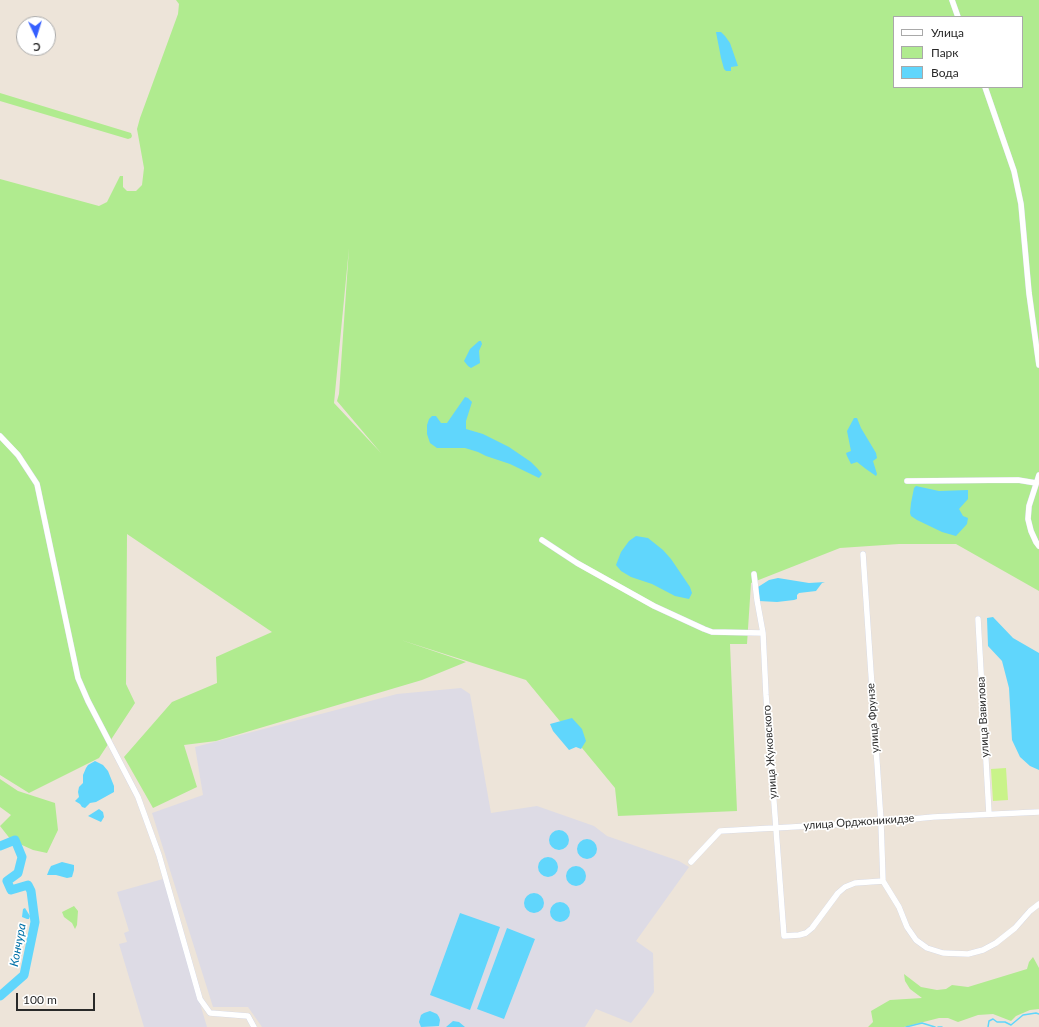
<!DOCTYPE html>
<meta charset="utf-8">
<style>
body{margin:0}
#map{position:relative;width:1039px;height:1027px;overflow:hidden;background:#ede4d9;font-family:Lato,sans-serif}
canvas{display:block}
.legend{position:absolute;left:893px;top:16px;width:130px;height:72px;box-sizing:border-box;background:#fff;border:1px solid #a9a9a9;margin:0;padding:5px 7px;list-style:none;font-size:12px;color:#292929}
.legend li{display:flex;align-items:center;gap:8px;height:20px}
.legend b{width:20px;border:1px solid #a9a9a9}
.north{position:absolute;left:16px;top:16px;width:40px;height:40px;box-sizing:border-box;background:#fff;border:1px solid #a9a9a9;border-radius:50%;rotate:176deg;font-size:11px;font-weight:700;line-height:16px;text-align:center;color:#292929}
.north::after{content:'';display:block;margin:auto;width:14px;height:18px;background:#355fff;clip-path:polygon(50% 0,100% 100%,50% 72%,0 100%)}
.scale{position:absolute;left:16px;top:993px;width:79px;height:18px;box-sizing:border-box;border:2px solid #292929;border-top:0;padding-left:5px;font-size:12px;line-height:14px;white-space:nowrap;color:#292929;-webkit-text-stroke:3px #fff;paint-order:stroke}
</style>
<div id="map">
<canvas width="1039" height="1027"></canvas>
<ul class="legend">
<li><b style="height:5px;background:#fff"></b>Улица</li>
<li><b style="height:11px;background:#b0eb8f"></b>Парк</li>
<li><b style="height:11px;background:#60d6fc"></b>Вода</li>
</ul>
<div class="north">С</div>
<div class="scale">100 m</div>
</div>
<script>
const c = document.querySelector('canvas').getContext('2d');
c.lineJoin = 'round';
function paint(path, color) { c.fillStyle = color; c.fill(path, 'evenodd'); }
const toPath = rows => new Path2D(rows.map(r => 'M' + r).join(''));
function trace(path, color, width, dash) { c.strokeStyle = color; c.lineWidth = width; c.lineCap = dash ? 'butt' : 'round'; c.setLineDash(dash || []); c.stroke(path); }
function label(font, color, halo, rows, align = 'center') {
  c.font = font + ' Lato,sans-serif'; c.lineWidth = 3.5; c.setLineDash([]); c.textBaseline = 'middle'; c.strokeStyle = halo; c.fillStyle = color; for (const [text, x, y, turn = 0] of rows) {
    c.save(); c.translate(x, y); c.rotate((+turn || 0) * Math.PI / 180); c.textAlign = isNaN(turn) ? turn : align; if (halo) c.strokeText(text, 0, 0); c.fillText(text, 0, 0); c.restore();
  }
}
paint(toPath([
 [461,688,470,694,491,813,537,806,594,826,607,836,679,861,689,867,636,941,653,953,654,992,645,1005,631,1023,596,1009,585,1027,262,1027,248,1007,213,1007,152,813,203,795,195,747,397,694],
 [163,879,207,1027,144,1027,119,944,127,942,124,933,129,931,117,892]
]), '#dddbe5');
paint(toPath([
 [176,0,1039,0,1039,591,956,544,899,544,840,548,751,583,747,644,730,644,737,811,618,816,615,788,526,680,401,640,466,662,422,680,216,741,184,745,197,787,153,808,124,757,172,702,217,683,216,657,272,632,127,534,126,684,135,703,99,758,29,793,0,775,0,179,99,206,107,202,120,176,123,176,123,187,127,191,136,191,142,185,144,168,137,129,140,118,178,14,179,4],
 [894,17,1022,17,1022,87,894,87],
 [349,248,339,394,337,401,381,453,334,403],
 [0,93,131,133,132,136,131,138,128,139,0,101],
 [0,779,18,791,55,803,58,830,47,853,33,850,11,840,0,826,11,815,0,807],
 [74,906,78,911,77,925,75,929,72,923,64,917,62,912],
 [1033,957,1039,968,1039,1009,1030,1010,1016,1016,1011,1021,993,1014,978,1015,958,1022,948,1018,939,1018,904,1027,868,1027,873,1022,871,1011,890,1000,922,998,910,989,905,981,904,974,921,987,937,990,946,989,952,985,968,987,1027,969,1029,962]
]), '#b0eb8f');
paint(toPath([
 [1006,768,1008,800,993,801,991,769]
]), '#c9f389');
paint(toPath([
 [716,32,721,32,725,36,730,43,738,66,731,67,731,71,726,71,724,69,721,58],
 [479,341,481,341,482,344,479,351,480,363,471,368,468,366,464,361,470,349],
 [465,397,468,398,472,402,466,421,466,429,483,434,509,447,531,462,537,468,542,474,539,478,510,464,486,456,478,452,465,448,437,448,430,443,427,434,427,425,429,419,432,416,436,416,441,423,447,423],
 [854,418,857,418,861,428,876,453,877,458,873,461,877,474,876,476,866,469,857,462,851,464,847,456,846,453,851,451,847,431],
 [916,486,939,491,968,490,968,499,959,509,963,516,968,518,967,524,956,536,942,532,917,520,911,516,910,513,911,503,914,488],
 [636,536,648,538,663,550,671,559,690,587,692,593,689,599,675,596,652,584,631,577,621,571,616,565,621,552,629,541],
 [778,578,809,583,825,582,822,583,816,591,799,593,797,595,797,599,794,600,777,602,759,601,758,597,758,587,769,580],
 [993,617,1013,638,1039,653,1039,770,1030,766,1020,757,1012,740,1009,688,1002,661,988,646,987,618],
 [572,718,582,729,586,741,581,749,576,747,569,750,553,731,550,724],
 [95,761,103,765,108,771,114,786,114,792,96,802,90,803,85,808,82,807,80,804,75,801,79,797,78,792,79,787,83,783,83,775,86,768,88,765],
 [99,809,103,812,104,817,101,822,88,816],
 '549 840a10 10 0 1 1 20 0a10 10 0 1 1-20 0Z',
 '577 849a10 10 0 1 1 20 0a10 10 0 1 1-20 0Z',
 '538 867a10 10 0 1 1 20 0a10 10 0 1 1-20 0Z',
 [62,862,74,865,74,870,72,877,67,878,56,875,47,875,49,870,51,866],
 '566 876a10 10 0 1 1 20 0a10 10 0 1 1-20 0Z',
 '524 903a10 10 0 1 1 20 0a10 10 0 1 1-20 0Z',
 '550 912a10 10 0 1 1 20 0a10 10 0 1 1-20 0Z',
 [25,908,30,916,29,919,27,919,22,917,23,909],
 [460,913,500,927,470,1010,430,995],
 [507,928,535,939,504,1019,477,1009],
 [430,1011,437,1014,439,1017,440,1020,439,1026,421,1027,419,1022,421,1015,424,1013],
 [453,1021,459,1022,465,1027,446,1027]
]), '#60d6fc');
trace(toPath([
 [906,1027,922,1023,935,1027],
 [938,1027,942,1027],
 [988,1027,989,1021,993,1019,997,1022,1005,1022,1011,1025,1023,1015,1036,1013,1039,1014]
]), '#60d6fc', 1.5);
trace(toPath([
 [0,846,15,840,22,857,18,873,7,881,11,890,28,885,31,891,35,922,24,975,0,996]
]), '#60d6fc', 9);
const street = toPath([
 [952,0,958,17],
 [985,87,1014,171,1021,204,1029,293,1039,365],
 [0,436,18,455,37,484,78,678,88,701,138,797,159,855,200,999,210,1013,248,1016,254,1027],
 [1039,475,1029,506,1028,519,1031,531,1036,542,1039,546],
 [907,481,1018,480,1036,483],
 [542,540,577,563,654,606,704,629,712,632,763,633],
 [863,554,881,822,883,881],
 [754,574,757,600,763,633,766,695,784,936,799,935,806,933,812,928,838,893,845,887,855,883,883,881,899,907,907,927,916,940,927,948,943,953,968,954,983,950,996,943,1015,928,1030,911,1039,904],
 [978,619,989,814],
 [691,862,720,831,881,822,933,817,1039,812]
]);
trace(street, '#ced3e4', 6);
trace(street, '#fff', 5.5);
label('11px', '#292929', '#fff', [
 ["улица Вавилова",983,717,-93],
 ["улица Фрунзе",873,718,-94],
 ["улица Жуковского",770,752,-94],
 ["улица Орджоникидзе",859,822,-4]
]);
label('italic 12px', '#0071a7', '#fff', [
 ["Кончура",18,945,-79]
]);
</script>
